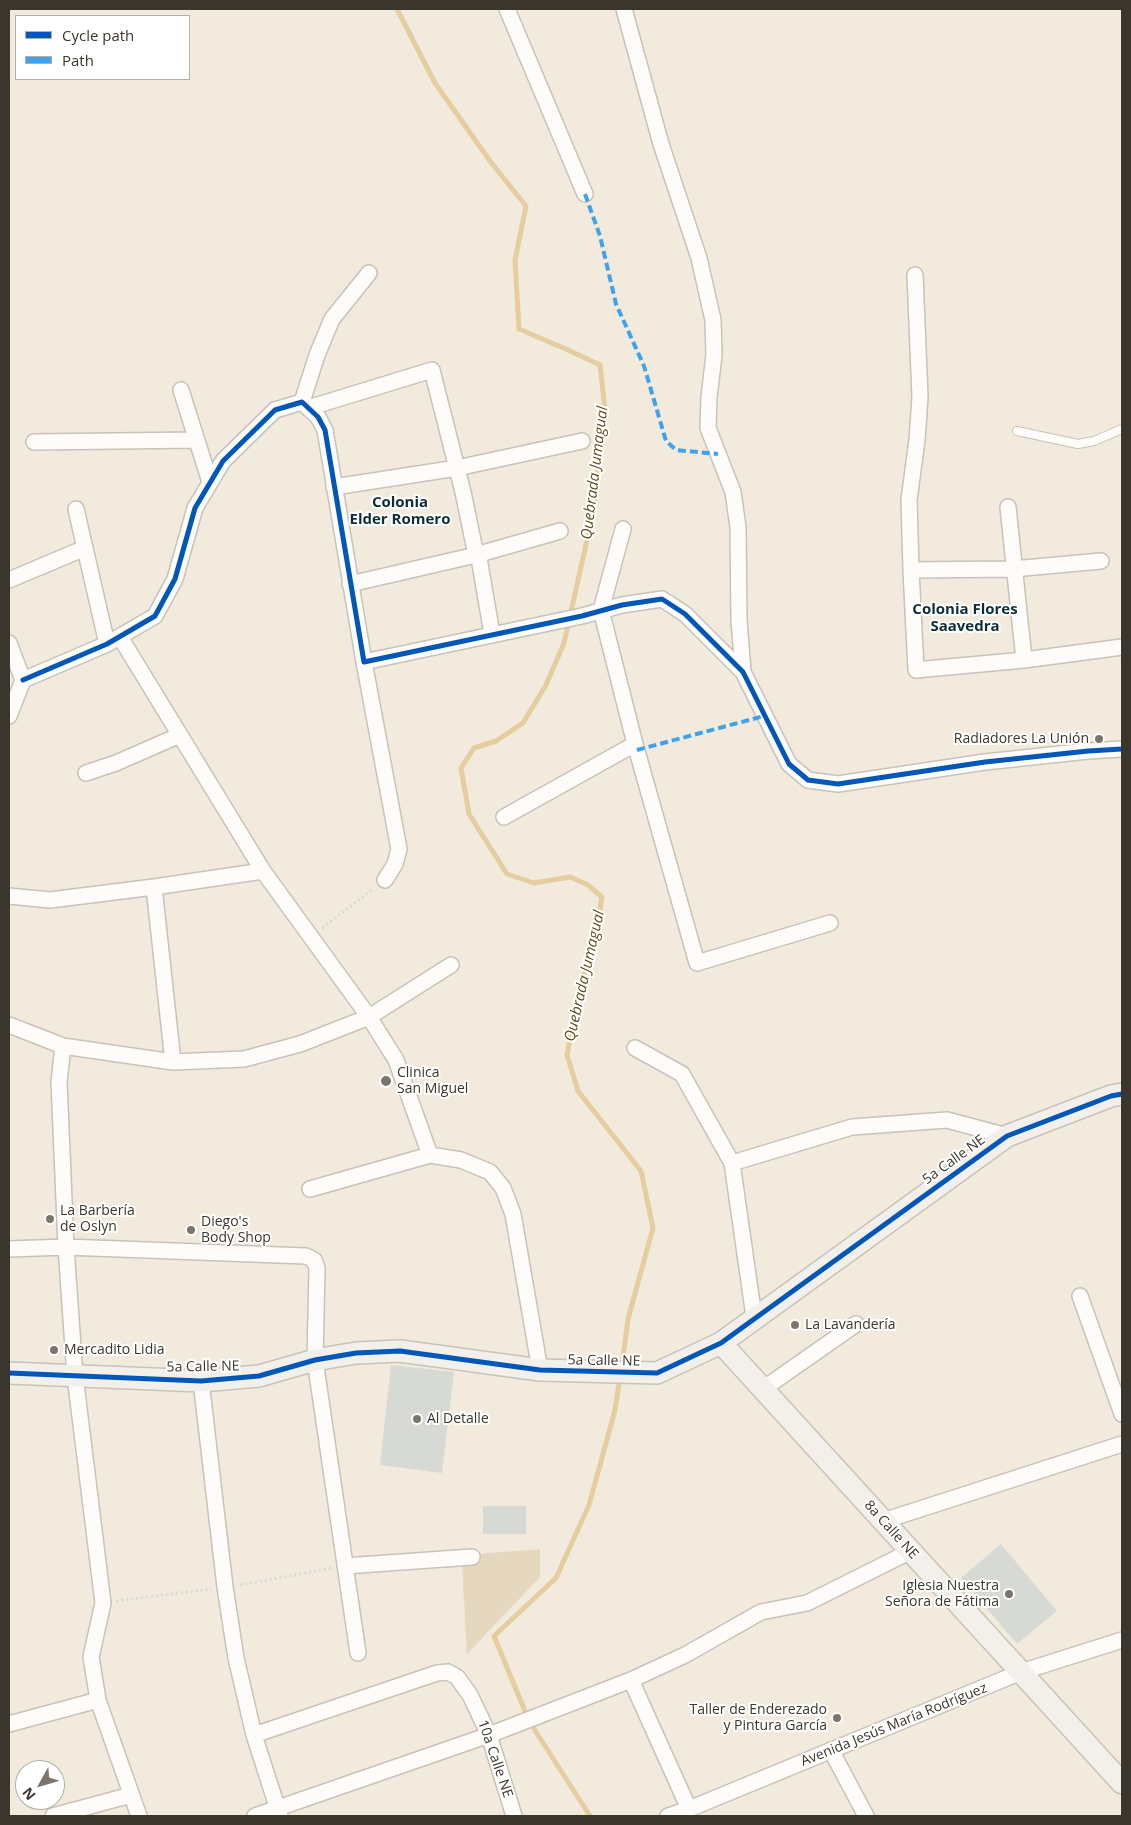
<!DOCTYPE html>
<meta charset="utf-8">
<style>
body{margin:0}
#map{position:relative;width:1131px;height:1825px;overflow:hidden;background:#f2eadd;font-family:"Open Sans",sans-serif}
canvas{display:block}
.frame{position:absolute;inset:0;border:10px solid #3b362d;pointer-events:none}
.legend{position:absolute;left:15px;top:15px;width:175px;height:65px;box-sizing:border-box;background:#fff;border:1px solid #b1afab;margin:0;padding:6px 9px;list-style:none;font-size:15px;color:#3b362d}
.legend li{display:flex;align-items:center;gap:10px;height:25px}
.legend b{width:25px;border:1px solid #b1afab}
.north{position:absolute;left:15px;top:1760px;width:50px;height:50px;box-sizing:border-box;background:#fff;border:1px solid #b1afab;border-radius:50%;rotate:231deg;font-size:14px;font-weight:700;line-height:20px;text-align:center;color:#3b362d}
.north::after{content:'';display:block;margin:auto;width:18px;height:22px;background:#7b756b;clip-path:polygon(50% 0,100% 100%,50% 72%,0 100%)}
</style>
<div id="map">
<canvas width="1131" height="1825"></canvas>
<div class="frame"></div>
<ul class="legend">
<li><b style="height:6px;background:#0057b8"></b>Cycle path</li>
<li><b style="height:6px;background:#3fa3eb"></b>Path</li>
</ul>
<div class="north">N</div>
</div>
<script>
const c = document.querySelector('canvas').getContext('2d');
c.lineJoin = 'round';
function paint(path, color) { c.fillStyle = color; c.fill(path, 'evenodd'); }
const toPath = rows => new Path2D(rows.map(r => 'M' + r).join(''));
function trace(path, color, width, dash) { c.strokeStyle = color; c.lineWidth = width; c.lineCap = dash ? 'butt' : 'round'; c.setLineDash(dash || []); c.stroke(path); }
function label(font, color, halo, rows, align = 'center') {
  c.font = font + ' "Open Sans",sans-serif'; c.lineWidth = 4; c.setLineDash([]); c.textBaseline = 'middle'; c.strokeStyle = halo; c.fillStyle = color; for (const [text, x, y, turn = 0] of rows) {
    c.save(); c.translate(x, y); c.rotate((+turn || 0) * Math.PI / 180); c.textAlign = isNaN(turn) ? turn : align; if (halo) c.strokeText(text, 0, 0); c.fillText(text, 0, 0); c.restore();
  }
}
paint(toPath([
 [540,1549,540,1577,467,1654,462,1564,478,1564,477,1554]
]), '#e6d8bf');
trace(toPath([
 [397,9,435,83,490,161,526,206,515,260,519,329,568,350,600,365,605,409,593,513,564,643,546,685,523,723,496,741,474,748,461,768,469,814,507,874,534,883,570,877,588,885,602,897,597,929,577,1000,567,1055,578,1091,641,1171,653,1228,628,1319,622,1366],
 [590,1816,529,1721,494,1636,556,1578,589,1505,615,1410,620,1377]
]), '#e5cd9f', 5);
paint(toPath([
 [391,1365,454,1372,442,1473,380,1465],
 [483,1506,526,1506,526,1534,483,1534],
 [1001,1544,1057,1611,1017,1644,961,1578]
]), '#d7d9d5');
const lane = toPath([
 [1017,431,1078,444,1094,441,1122,429]
]);
const street = toPath([
 [507,9,585,194],
 [624,9,661,144,699,258,713,320,714,355,709,397,708,428,733,492,738,527,739,620,743,672],
 [915,275,920,397,917,440,909,500,911,570,916,670,1024,660,1122,647],
 [181,390,210,482],
 [302,402,317,355,332,319,369,273],
 [308,408,432,370,463,492,476,555,560,531],
 [34,442,197,440],
 [334,487,457,468,582,441],
 [1008,507,1024,660],
 [76,509,107,644],
 [623,529,601,610,635,744,697,963,830,923],
 [911,570,1013,569,1101,561],
 [9,580,85,548],
 [350,584,476,555,479,558,492,634],
 [120,637,263,871,369,1017,396,1060,430,1155,461,1160,490,1172,503,1188,513,1214,540,1370],
 [9,643,23,680,9,716],
 [364,662,399,849,395,864,385,880],
 [23,680,107,644,155,616,175,579,195,508,223,461,275,410,302,402,318,417,325,430,364,662,582,616,622,605,662,599,685,614,743,672,789,764,808,780,838,784,985,762,1088,751,1122,749],
 [86,773,116,763,180,735],
 [504,817,635,744],
 [154,887,173,1062],
 [9,896,50,900,154,887,263,871],
 [9,1025,63,1046,173,1062,244,1059,300,1044,369,1017,451,965],
 [63,1046,59,1082,66,1247,75,1376,103,1603,91,1657,98,1700,139,1816],
 [635,1048,682,1074,732,1163,754,1317],
 [732,1163,852,1127,947,1120,1007,1136],
 [310,1189,430,1155],
 [9,1249,66,1247,306,1256,314,1260,317,1268,315,1360,358,1653],
 [1080,1296,1122,1414],
 [201,1381,225,1587,236,1658,254,1735,280,1816],
 [763,1389,856,1324],
 [883,1521,1122,1444],
 [345,1566,472,1557],
 [631,1680,689,1809],
 [9,1724,98,1700],
 [254,1735,437,1673,448,1672,457,1677,470,1695,489,1735,514,1816],
 [831,1750,866,1816],
 [53,1816,131,1795],
 [255,1816,489,1735,631,1680,685,1655,761,1612,807,1603,911,1551],
 [668,1816,689,1809,1021,1672,1122,1640]
]);
const secondary = toPath([
 [721,1343,1122,1783],
 [9,1373,201,1381,259,1376,315,1360,356,1353,400,1351,540,1370,657,1373,721,1343,1007,1136,1111,1096,1122,1094]
]);
trace(lane, '#c8c2b8', 10);
trace(street, '#c8c2b8', 18);
trace(secondary, '#c8c2b8', 24);
trace(toPath([
 [322,928,373,889],
 [240,1585,332,1568],
 [116,1601,211,1589]
]), '#dddbd7', 3, [2.5, 2.5]);
trace(lane, '#fdfcfa', 8);
trace(street, '#fdfcfa', 15);
trace(secondary, '#f3f0eb', 21);
trace(toPath([
 [585,194,600,236,616,304,644,366,666,441,676,450,718,454],
 [637,750,764,716]
]), '#3fa3eb', 4, [8, 4]);
trace(toPath([
 [23,680,107,644,155,616,175,579,195,508,223,461,275,410,302,402,318,417,325,430,364,662,582,616,622,605,662,599,685,614,743,672,789,764,808,780,838,784,985,762,1088,751,1122,749],
 [9,1373,201,1381,259,1376,315,1360,356,1353,400,1351,540,1370,657,1373,721,1343,1007,1136,1111,1096,1122,1094]
]), '#0057b8', 5);
for (const [x, y, r, color] of [
 [1099,739,5,"#7b756b"],
 [386,1081,6,"#7b756b"],
 [50,1219,5,"#7b756b"],
 [191,1230,5,"#7b756b"],
 [795,1325,5,"#7b756b"],
 [54,1350,5,"#7b756b"],
 [417,1419,5,"#7b756b"],
 [1009,1594,5,"#7b756b"],
 [837,1718,5,"#7b756b"]
]) { const dot = new Path2D(); dot.arc(x, y, r, 0, 2 * Math.PI); c.fillStyle = color; c.fill(dot); trace(dot, '#fff', 2); }
label('14px', '#3b362d', '#fff', [
 ["Radiadores La Unión",1089,739,"right"],
 ["Clinica",397,1073],
 ["San Miguel",397,1089],
 ["La Barbería",60,1211],
 ["de Oslyn",60,1227],
 ["Diego's",201,1222],
 ["Body Shop",201,1238],
 ["La Lavandería",805,1325],
 ["Mercadito Lidia",64,1350],
 ["Al Detalle",427,1419],
 ["Iglesia Nuestra",999,1586,"right"],
 ["Señora de Fátima",999,1602,"right"],
 ["Taller de Enderezado",827,1710,"right"],
 ["y Pintura García",827,1726,"right"]
], 'left');
label('14px', '#3b362d', '#fff', [
 ["5a Calle NE",954,1160,-36],
 ["5a Calle NE",604,1361,1],
 ["5a Calle NE",203,1367,-1],
 ["8a Calle NE",891,1530,48],
 ["Avenida Jesús María Rodríguez",894,1725,-22],
 ["10a Calle NE",495,1759,71]
]);
label('italic 15px', '#604a1c', '#fff', [
 ["Quebrada Jumagual",595,473,-83],
 ["Quebrada Jumagual",585,976,-77]
]);
label('bold 15px', '#0d2e36', '#fff', [
 ["Colonia",400,503],
 ["Elder Romero",400,520],
 ["Colonia Flores",965,610],
 ["Saavedra",965,627]
]);
</script>
